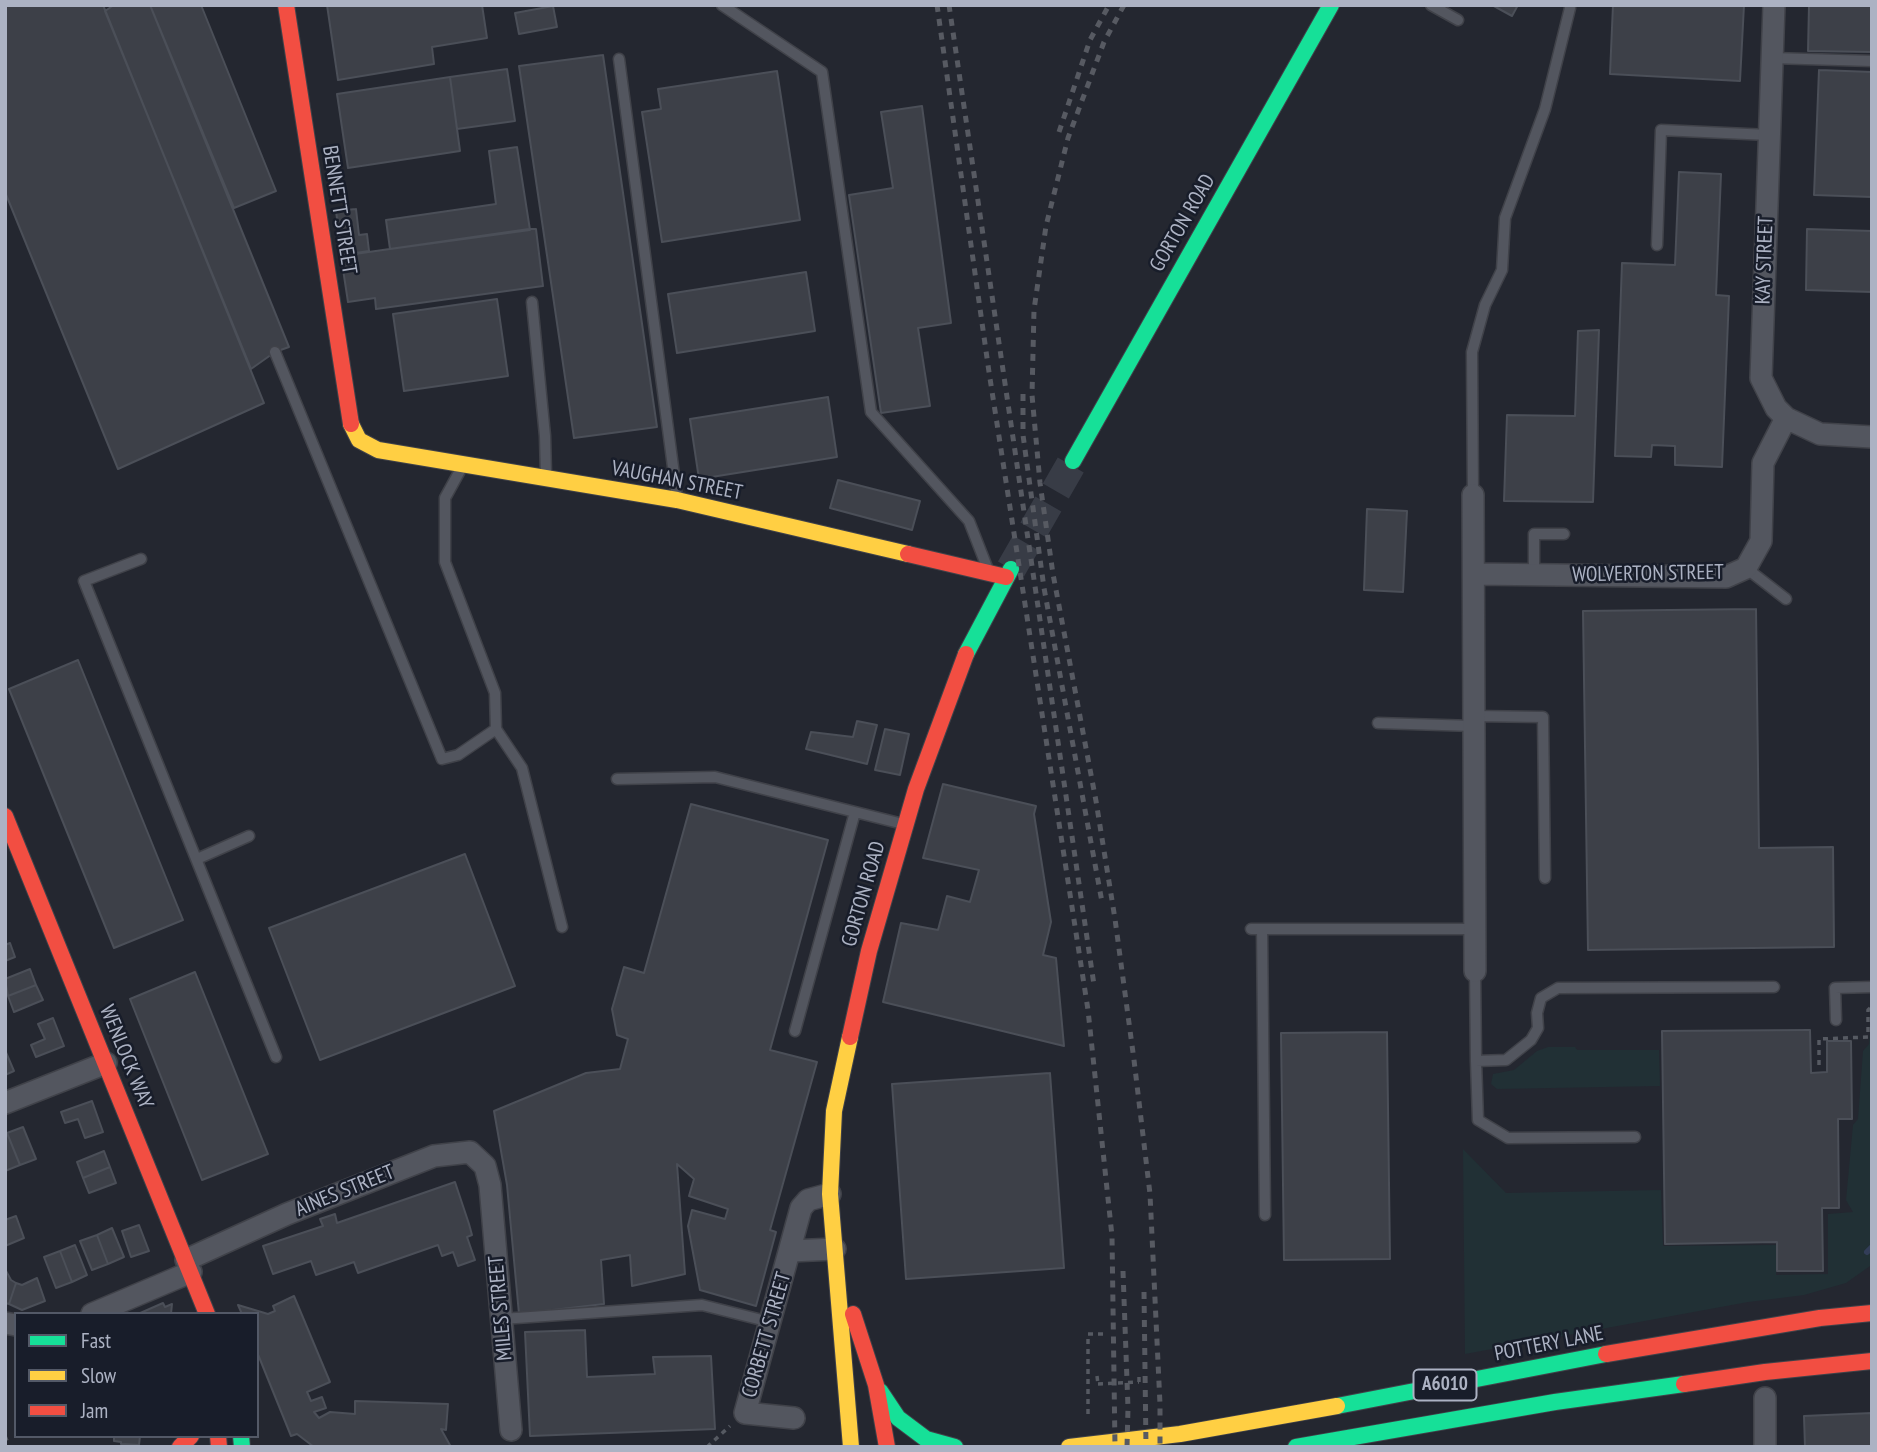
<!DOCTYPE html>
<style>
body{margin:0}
#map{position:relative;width:1877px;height:1452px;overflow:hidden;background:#242730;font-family:"PT Sans Narrow",sans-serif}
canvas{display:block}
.frame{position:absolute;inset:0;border:7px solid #acb2c3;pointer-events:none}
.legend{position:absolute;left:14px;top:1312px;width:245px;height:126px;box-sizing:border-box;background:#181d2a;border:2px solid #535967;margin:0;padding:9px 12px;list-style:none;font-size:21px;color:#acb2c3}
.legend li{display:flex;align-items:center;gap:14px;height:35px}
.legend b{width:35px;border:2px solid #535967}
</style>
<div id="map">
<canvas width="1877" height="1452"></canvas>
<div class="frame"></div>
<ul class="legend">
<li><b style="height:9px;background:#16e098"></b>Fast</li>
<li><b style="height:9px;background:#ffcf43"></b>Slow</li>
<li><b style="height:9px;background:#f24e42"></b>Jam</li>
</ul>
</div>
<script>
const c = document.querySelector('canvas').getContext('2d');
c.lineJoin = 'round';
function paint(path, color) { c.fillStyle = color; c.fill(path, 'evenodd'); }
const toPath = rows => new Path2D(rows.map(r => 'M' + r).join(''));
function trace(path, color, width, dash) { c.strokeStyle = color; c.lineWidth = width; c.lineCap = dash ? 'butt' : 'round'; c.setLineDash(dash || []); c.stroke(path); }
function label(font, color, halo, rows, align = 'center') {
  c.font = font + ' "PT Sans Narrow",sans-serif'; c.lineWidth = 5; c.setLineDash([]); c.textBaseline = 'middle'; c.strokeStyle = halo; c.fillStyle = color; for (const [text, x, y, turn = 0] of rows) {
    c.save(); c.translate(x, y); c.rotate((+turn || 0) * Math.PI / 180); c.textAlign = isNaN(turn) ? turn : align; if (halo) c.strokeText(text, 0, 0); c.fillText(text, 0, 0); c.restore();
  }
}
paint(toPath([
 [1872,1014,1870,1266,1846,1283,1804,1295,1748,1302,1465,1354,1463,1149,1506,1193,1661,1190,1663,1246,1776,1245,1776,1275,1828,1274,1828,1214,1853,1212,1846,1200,1853,1125,1858,1119,1863,1051,1869,1044],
 [1548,1047,1575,1047,1577,1050,1659,1050,1660,1086,1497,1089,1491,1084,1493,1074,1514,1070,1537,1051]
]), '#213035');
trace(toPath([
 [1867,1252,1872,1247]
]), '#323d58', 6);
const building = toPath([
 [5,5,103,5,264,403,118,469,5,192,5,5],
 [114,5,150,5,289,347,275,352,251,369,105,11,114,5],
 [150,5,201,5,276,191,234,208,150,5],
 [327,5,482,5,487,38,432,47,434,64,338,80,327,5],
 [1492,5,1518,5,1512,16,1492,5],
 [1613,5,1744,5,1740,81,1610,74,1613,5],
 [1809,5,1872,5,1872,52,1808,51,1809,5],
 [553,6,557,27,519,34,515,13,553,6],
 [603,55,657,427,574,438,519,66,603,55],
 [507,69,515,121,457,129,450,77,507,69],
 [1819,70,1872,72,1872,197,1814,195,1819,70],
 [777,71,800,220,662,242,642,112,661,109,658,89,777,71],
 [450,77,460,151,348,168,337,94,450,77],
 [922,106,951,323,918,328,930,406,881,413,849,195,893,188,881,112,922,106],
 [517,147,530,230,390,249,386,220,496,204,489,151,517,147],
 [1679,172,1721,174,1716,295,1729,296,1722,467,1675,465,1675,446,1652,445,1651,457,1615,456,1622,263,1675,265,1679,172],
 [356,209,359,235,367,234,369,251,342,255,336,211,356,209],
 [529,229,536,229,543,286,376,309,375,298,348,302,341,256,529,229],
 [1807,229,1872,231,1872,292,1806,290,1807,229],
 [806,272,815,331,677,353,668,294,806,272],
 [497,299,508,376,404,391,393,314,497,299],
 [1599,330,1593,502,1504,501,1507,415,1575,416,1578,331,1599,330],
 [828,397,837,457,699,479,690,419,828,397],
 [838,480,920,501,912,530,830,508,838,480],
 [1367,509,1407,511,1403,592,1364,590,1367,509],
 [1756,609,1759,848,1833,847,1834,947,1588,950,1583,611,1756,609],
 [78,660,183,920,114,948,9,689,78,660],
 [857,721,877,725,867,764,806,749,811,732,853,737,857,721],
 [885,729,909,734,900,775,875,770,885,729],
 [943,784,1036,806,1034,814,1051,922,1043,955,1056,958,1064,1046,883,1002,901,923,938,930,947,896,970,902,979,870,923,858,943,784],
 [691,804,828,840,770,1050,817,1062,770,1230,776,1232,756,1306,700,1290,688,1226,692,1210,725,1219,728,1209,689,1196,694,1179,677,1164,685,1274,632,1286,630,1255,601,1260,604,1304,519,1314,507,1185,494,1111,586,1073,620,1069,628,1039,617,1035,612,1009,624,967,644,973,691,804],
 [465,854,515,986,320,1060,269,928,465,854],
 [10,943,15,957,5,961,5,945,10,943],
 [30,969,36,985,8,996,5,979,30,969],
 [195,972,268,1154,202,1180,130,999,195,972],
 [36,985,43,1000,14,1012,8,996,36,985],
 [53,1018,64,1046,36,1057,31,1045,45,1039,38,1024,53,1018],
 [1809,1030,1810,1030,1811,1073,1827,1072,1827,1041,1851,1041,1852,1119,1838,1119,1839,1208,1822,1208,1823,1271,1777,1271,1777,1242,1665,1244,1662,1031,1809,1030],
 [1387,1032,1390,1259,1284,1260,1281,1033,1387,1032],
 [5,1050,14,1071,5,1075,5,1050],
 [1050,1073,1064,1268,906,1279,892,1084,1050,1073],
 [92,1101,103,1132,85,1138,78,1119,65,1123,61,1112,92,1101],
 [23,1127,36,1159,20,1165,7,1133,23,1127],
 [7,1133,20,1165,5,1171,5,1134,7,1133],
 [104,1151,110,1167,83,1178,77,1162,104,1151],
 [110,1167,116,1183,89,1193,83,1178,110,1167],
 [455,1182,469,1224,472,1235,467,1237,475,1260,458,1266,453,1252,442,1256,438,1245,358,1273,354,1262,316,1275,311,1261,273,1274,263,1246,323,1226,320,1219,335,1214,337,1223,455,1182],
 [16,1216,24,1238,5,1246,5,1220,16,1216],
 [139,1225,149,1251,131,1257,122,1231,139,1225],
 [112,1228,124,1257,108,1264,97,1235,112,1228],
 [97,1235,108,1264,92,1270,80,1241,97,1235],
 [75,1245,87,1275,72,1282,60,1251,75,1245],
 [60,1251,72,1282,56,1288,44,1257,60,1251],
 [5,1269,11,1280,16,1283,9,1304,5,1303,5,1269],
 [37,1278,45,1301,22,1310,9,1304,16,1283,22,1285,37,1278],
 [294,1296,330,1382,307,1392,311,1401,322,1397,326,1408,314,1412,319,1418,330,1412,355,1414,355,1401,448,1404,446,1430,441,1429,451,1447,314,1447,297,1434,291,1436,257,1352,257,1314,242,1314,238,1305,268,1314,275,1311,273,1306,294,1296],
 [163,1303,165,1307,172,1304,171,1314,138,1314,163,1303],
 [585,1330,587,1377,655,1374,653,1357,711,1356,715,1429,530,1436,525,1332,585,1330],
 [1872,1413,1872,1447,1805,1447,1804,1416,1872,1413],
 [114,1436,140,1436,139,1445,121,1444,121,1442,114,1441,114,1436]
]);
paint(building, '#3d4048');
trace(building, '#4b4f58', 2);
trace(toPath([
 [1011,569,1073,461]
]), '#383c46', 30, [30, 15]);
const lane = toPath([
 [722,5,822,72,871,412,969,521,987,567],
 [1431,5,1458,20],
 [1772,58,1872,61],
 [619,59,677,497],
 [1657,245,1661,130,1769,135],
 [532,302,545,436,546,475],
 [275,352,442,759,458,755,496,729,495,693,445,562,445,498,462,467],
 [1473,495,1472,352,1485,305,1502,270,1505,218,1545,109,1570,8],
 [141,559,84,581,276,1057],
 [1746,568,1786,599],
 [1534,574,1534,534,1564,534],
 [1474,716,1543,717,1545,878],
 [1378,723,1474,726],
 [496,729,522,768,562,927],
 [617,779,715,777,903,824],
 [197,859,249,836],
 [1251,929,1475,929],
 [1262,929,1265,1215],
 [1475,971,1476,1061,1506,1060,1531,1040,1538,1028,1537,1013,1541,998,1558,988,1774,987],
 [1836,1020,1835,988,1872,987],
 [795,1031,855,812],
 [1476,1061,1478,1120,1508,1138,1635,1137],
 [502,1319,702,1305,770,1322]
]);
const street = toPath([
 [1774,5,1761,378,1776,408,1786,418,1820,434,1872,437],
 [1473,495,1475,971],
 [1474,574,1726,577,1746,568,1761,541,1763,463,1786,418],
 [5,1103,106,1063],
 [790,1251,835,1249],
 [186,1260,287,1214,434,1156,470,1152,485,1166,490,1185,511,1430],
 [92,1314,191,1272],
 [5,1323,16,1325],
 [1765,1398,1765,1447],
 [794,1418,745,1413,801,1208,808,1200,830,1194]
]);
const fast = toPath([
 [1073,461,1331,5],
 [966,654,1011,569],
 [880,1391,898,1418,926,1439,955,1447],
 [1337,1406,1606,1354],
 [241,1436,242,1447],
 [1296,1447,1555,1402,1684,1384]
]);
const slow = toPath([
 [351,424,359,440,378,450,677,500,908,554],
 [850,1037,834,1111,830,1194,851,1447],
 [1069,1447,1180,1434,1337,1406]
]);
const jam = toPath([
 [286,5,351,424],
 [908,554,1006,577],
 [5,816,207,1314],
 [850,1037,869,951,916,789,966,654],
 [853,1314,876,1385,887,1447],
 [1606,1354,1820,1318,1872,1313],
 [1684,1384,1765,1372,1872,1361],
 [218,1436,219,1447],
 [180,1447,191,1436]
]);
trace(lane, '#404249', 13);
trace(street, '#404249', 24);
trace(fast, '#404249', 18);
trace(slow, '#404249', 18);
trace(jam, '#404249', 18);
trace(toPath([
 [1819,1065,1819,1039,1868,1037,1868,1010,1872,1006],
 [1097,1376,1098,1384],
 [1139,1382,1139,1375],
 [1088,1414,1088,1334,1104,1334],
 [5,1436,8,1443],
 [707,1447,730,1426]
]), '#565a62', 3.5, [5, 5]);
trace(lane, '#53565f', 10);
trace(street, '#53565f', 21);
trace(fast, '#16e098', 16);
trace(slow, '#ffcf43', 16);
trace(jam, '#f24e42', 16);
trace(toPath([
 [937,5,989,372,1088,1010,1112,1236,1115,1447],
 [949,5,1094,985],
 [1124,5,1104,42,1068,138,1046,226,1034,310,1032,395,1040,483,1053,574,1096,801,1115,919,1134,1060,1150,1194,1160,1404,1160,1447],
 [1059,132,1090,40,1109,5],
 [1023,394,1023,435,1044,588,1102,902],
 [1123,1271,1128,1408,1127,1447],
 [1144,1292,1146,1447]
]), '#575a62', 5, [7, 7]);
trace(toPath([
 [1098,1384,1139,1382]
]), '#565a62', 3.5, [5, 5]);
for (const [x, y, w] of [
 [1445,1385,63]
]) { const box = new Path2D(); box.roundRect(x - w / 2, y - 15.5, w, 31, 5); c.fillStyle = '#181d2a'; c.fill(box); trace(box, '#acb2c3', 2); }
label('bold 19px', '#acb2c3', null, [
 ["A6010",1445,1385]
]);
label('21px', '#acb2c3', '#181d2a', [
 ["BENNETT STREET",339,210,81],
 ["GORTON ROAD",1183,223,-60],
 ["KAY STREET",1765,260,-88],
 ["VAUGHAN STREET",677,481,11],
 ["WOLVERTON STREET",1648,574,-1],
 ["GORTON ROAD",864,894,-74],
 ["WENLOCK WAY",126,1057,68],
 ["AINES STREET",345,1191,-22],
 ["MILES STREET",501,1308,-95],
 ["CORBETT STREET",767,1335,-74],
 ["POTTERY LANE",1549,1344,-11]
]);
</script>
